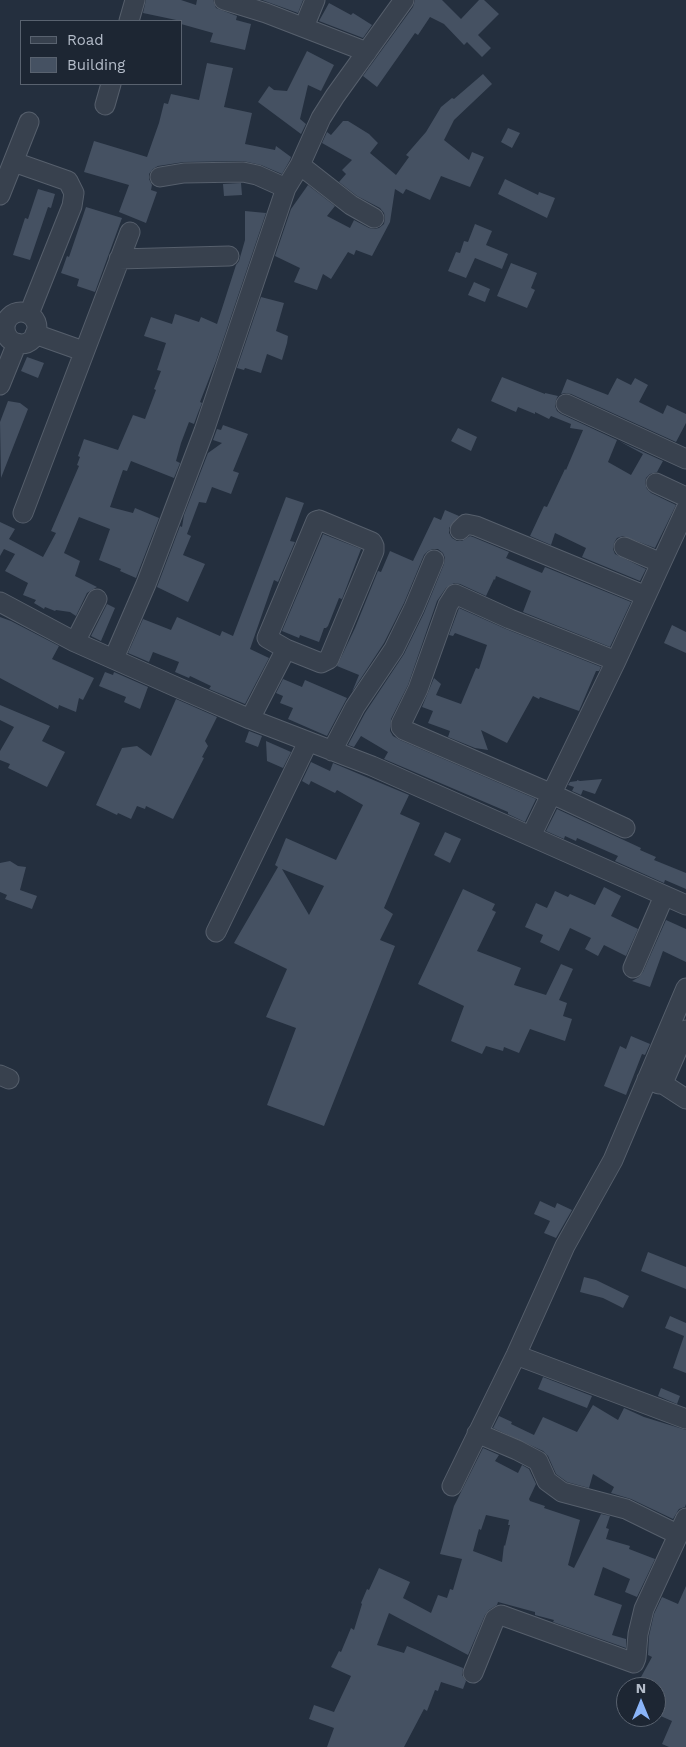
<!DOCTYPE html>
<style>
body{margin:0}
#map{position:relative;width:686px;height:1747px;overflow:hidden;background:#242f3e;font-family:"Work Sans",sans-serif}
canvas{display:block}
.legend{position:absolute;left:20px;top:20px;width:162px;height:65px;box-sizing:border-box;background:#1d2633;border:1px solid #59626f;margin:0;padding:6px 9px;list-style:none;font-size:15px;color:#b4bcc9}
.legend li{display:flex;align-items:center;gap:10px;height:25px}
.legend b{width:25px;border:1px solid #59626f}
.north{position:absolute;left:616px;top:1677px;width:50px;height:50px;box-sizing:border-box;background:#1d2633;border:1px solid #59626f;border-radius:50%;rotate:0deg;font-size:14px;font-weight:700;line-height:20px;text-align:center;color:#b4bcc9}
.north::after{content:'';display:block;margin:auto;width:18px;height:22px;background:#8ab4f8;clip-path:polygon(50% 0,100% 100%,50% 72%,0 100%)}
</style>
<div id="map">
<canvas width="686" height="1747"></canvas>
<ul class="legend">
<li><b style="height:6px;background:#38414e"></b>Road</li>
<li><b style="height:14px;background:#455162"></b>Building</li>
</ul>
<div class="north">N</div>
</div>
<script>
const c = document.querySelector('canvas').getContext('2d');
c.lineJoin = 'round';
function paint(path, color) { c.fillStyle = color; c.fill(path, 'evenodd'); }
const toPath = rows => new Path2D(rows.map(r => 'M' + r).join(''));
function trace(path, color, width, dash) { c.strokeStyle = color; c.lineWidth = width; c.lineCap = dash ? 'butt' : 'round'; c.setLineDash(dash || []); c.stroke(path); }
paint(toPath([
 [146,0,181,0,196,5,197,0,213,0,216,8,237,16,236,20,251,24,245,50,210,42,213,33,181,24,181,21,143,13],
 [262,0,303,0,298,13],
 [415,0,442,0,461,19,479,0,484,0,499,14,478,35,491,48,482,57,467,42,464,45,444,24,430,17,418,35,415,33,377,87,363,76,413,7],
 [329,3,351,15,353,13,372,25,363,38,319,21],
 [307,51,334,65,321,91,308,85,300,119,306,124,301,134,258,102,269,86,274,90,287,91],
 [207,63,233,68,224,107,252,113,245,144,275,150,276,146,291,157,290,160,282,174,261,165,243,161,184,162,158,166,153,169,149,174,149,179,152,185,151,190,157,192,146,223,119,212,129,185,84,172,94,141,147,157,159,123,164,103,168,104,171,94,199,100],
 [483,74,492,84,454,120,444,140,469,160,472,152,484,157,470,187,441,176,430,200,406,189,403,194,395,189,390,222,372,256,356,250,354,255,348,252,331,279,323,274,317,290,294,282,300,268,275,256,291,209,308,185,335,206,327,216,350,228,354,220,369,228,374,229,379,228,384,224,385,218,384,213,380,208,357,196,339,182,346,174,342,170,352,160,322,143,327,132,331,135,343,121,348,121,369,134,378,143,370,153,396,175,409,157,406,155,426,132,441,107,452,98,454,99],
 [508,128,520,133,512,148,501,142],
 [505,179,538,195,539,192,555,198,547,218,498,194],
 [241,183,242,195,224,196,223,184],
 [38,189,55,194,51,208,48,207,30,260,13,255,25,218,28,219],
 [86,207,122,218,95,292,77,286,79,279,61,273,67,256,69,257],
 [245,211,266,213,216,361,200,402,202,403,198,413,194,424,189,422,181,443,176,461,180,463,174,478,131,461,127,471,123,470,110,507,133,513,135,508,159,518,136,578,120,571,121,569,99,560,110,529,79,517,64,553,80,561,75,576,97,587,87,593,76,616,70,612,56,610,55,611,45,607,44,609,34,603,36,600,23,595,28,583,5,571,15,554,4,549,0,556,0,522,15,529,9,539,43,557,56,533,51,531,79,466,77,465,80,457,78,456,84,439,118,450,133,415,145,419,156,390,154,389,161,371,157,370,166,343,144,336,151,317,172,324,175,314,199,322,201,317,217,324,236,265,239,261,245,240],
 [475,224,492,231,486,245,508,254,502,269,475,258,466,278,448,271,456,252,460,253,464,241,468,242],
 [511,263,537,273,531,288,535,290,527,308,497,296],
 [474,282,490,289,485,302,468,295],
 [261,297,284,303,276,331,288,336,287,343,282,360,267,354,261,373,245,368,244,370,237,368],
 [27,357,44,363,38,378,21,371],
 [502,377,545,394,545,393,558,396,556,400,555,406,557,411,561,414,617,440,608,462,631,475,643,454,619,441,663,461,657,472,650,474,646,478,645,483,647,489,651,493,676,505,655,548,623,536,617,538,614,543,613,549,615,554,646,569,640,581,582,557,586,548,555,533,551,545,530,536,544,506,547,507,565,469,566,470,583,430,570,428,571,424,551,416,549,419,535,412,535,414,518,407,516,412,491,401],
 [617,378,631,385,635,378,648,385,639,402,663,414,667,405,686,414,686,423,676,442,571,394,565,393,561,394,567,379,608,395],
 [8,401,20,403,28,409,1,478,0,422],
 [223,425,248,434,233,471,239,473,231,494,212,487,206,503,199,502,187,534,191,536,183,555,205,564,188,602,157,587,180,526,182,527,184,515,208,453,222,443,213,440,217,429,221,430],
 [458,428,477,437,471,451,451,441],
 [286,497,304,503,290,541,295,542,278,582,274,580,250,649,269,658,245,704,209,689,211,686,190,676,189,678,175,672,179,662,153,652,149,662,128,653,143,619,171,630,177,617,220,636,222,631,233,636],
 [445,510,459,516,449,528,449,533,452,538,457,541,462,541,470,536,473,537,509,552,506,558,542,573,545,567,631,602,610,647,523,612,531,591,496,576,495,580,494,579,486,596,460,584,454,583,446,588,437,601,408,685,391,719,390,731,393,736,400,740,536,799,525,822,508,814,508,812,384,759,388,752,361,736,354,747,348,745,365,713,404,654,424,613,444,564,445,558,443,553,438,549,433,549,428,551,424,555,404,603,384,643,352,692,359,675,337,666,355,628,378,571,381,572,390,551,413,561,434,517,441,520],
 [323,534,361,549,342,599,339,598,328,626,326,628,324,628,319,642,300,635,299,638,282,631],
 [107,604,115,608,101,641,91,636],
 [459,608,506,629,601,667,599,671,596,671,579,711,540,697,539,699,533,696,507,743,481,730,488,750,475,748,448,737,450,731,428,723,433,711,422,707,434,678,441,684,436,695,461,704,476,668,479,669,487,645,455,633,453,636,449,635],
 [0,617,11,621,59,646,52,659,94,678,83,700,79,698,76,712,59,705,58,709,0,678],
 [672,625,686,632,686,653,664,643],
 [105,672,113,675,114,672,148,687,140,709,124,702,126,697,99,686],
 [283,679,302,687,305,680,347,698,327,736,288,719,293,708,280,703,283,696,276,693],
 [176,699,217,717,205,741,208,746,202,757,204,758,173,819,146,806,145,809,137,806,131,819,118,813,117,815,96,805,122,748,137,746,151,756],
 [0,705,50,726,42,741,65,752,47,787,8,768,10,764,0,760,0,751,14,727,0,720],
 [249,731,262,736,258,747,245,742],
 [266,741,291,752,283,768,267,761],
 [311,762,330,771,333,763,409,795,400,814,420,823,384,908,393,914,380,940,395,946,324,1126,267,1105,296,1028,266,1017,287,969,234,943,278,867,275,865,286,838,336,860,363,805,337,790,335,793,311,781,309,785,302,781],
 [282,869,324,886,309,915],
 [602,779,595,794,583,790,581,795,572,791,574,787,568,785,570,782,577,781,577,780,580,781],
 [557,809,641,848,640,850,656,857,654,860,686,873,686,889,665,880,664,883,615,861,618,856,577,838,576,841,565,836,564,839,546,831],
 [445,832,461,839,450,863,434,855],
 [10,861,18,866,26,867,20,890,37,896,32,909,5,899,7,895,0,892,0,863],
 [604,887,621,896,611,916,638,929,626,956,604,945,598,956,585,949,591,938,570,928,559,951,540,942,543,935,525,927,536,903,547,908,555,891,568,897,570,894,595,905],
 [463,889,495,904,492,910,496,912,477,951,521,968,514,985,546,995,561,964,573,969,559,1000,567,1003,563,1016,572,1019,565,1041,530,1029,519,1053,504,1047,503,1051,486,1046,482,1054,451,1041,464,1006,418,984],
 [666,920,686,929,686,962,663,951,650,987,632,981,639,977,643,972],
 [631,1036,650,1044,645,1055,642,1054,626,1095,604,1086,620,1046,626,1049],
 [540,1201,555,1208,557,1203,572,1210,556,1238,544,1233,550,1221,534,1214],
 [648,1252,686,1267,686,1289,641,1271],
 [584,1277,596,1280,629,1296,623,1308,603,1298,580,1292],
 [670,1316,686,1323,686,1373,673,1368,684,1336,665,1328],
 [543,1377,592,1396,587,1408,538,1389],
 [661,1388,680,1396,677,1404,658,1396],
 [593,1405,618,1420,624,1408,644,1417,686,1430,686,1504,685,1507,679,1509,673,1519,631,1499,611,1493,614,1487,593,1474,589,1488,567,1482,556,1474,548,1456,543,1451,493,1428,499,1416,512,1422,511,1424,534,1435,543,1417,577,1432],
 [483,1448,499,1455,495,1461,518,1473,522,1465,529,1469,536,1484,529,1499,530,1501,545,1506,544,1508,580,1520,568,1565,574,1568,601,1514,610,1516,606,1528,609,1529,606,1539,630,1546,629,1549,655,1559,637,1597,625,1592,630,1579,603,1567,594,1595,622,1605,612,1635,626,1639,626,1648,553,1622,554,1620,535,1615,535,1612,498,1602,497,1605,489,1610,485,1615,468,1655,389,1613,377,1645,404,1653,407,1646,463,1668,462,1675,466,1681,463,1689,441,1682,438,1691,435,1690,427,1711,424,1709,404,1747,327,1747,334,1728,309,1719,314,1705,334,1712,351,1676,331,1667,339,1651,341,1652,351,1628,354,1630,362,1604,361,1603,367,1589,369,1590,379,1568,410,1582,403,1598,431,1613,438,1595,447,1598,450,1589,453,1590,462,1559,440,1554,454,1506],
 [486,1515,509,1520,508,1525,510,1525,505,1546,504,1545,502,1562,473,1551,479,1529,481,1530],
 [686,1586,686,1747,669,1747,662,1744,672,1721,656,1714,656,1687,647,1687,649,1681,641,1677,652,1657,648,1655,649,1636,654,1614,662,1597,678,1604]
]), '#455162');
const minor = toPath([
 [224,0,266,13,367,52],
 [129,21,135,0],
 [304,27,315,0],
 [105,105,111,84],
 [14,162,68,181,74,193,72,206,29,314],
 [300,165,351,205,374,218],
 [160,177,184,173,243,172,257,175,286,188],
 [0,195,29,122],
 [119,259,229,256],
 '5 328a16 16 0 1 1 32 0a16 16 0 1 1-32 0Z',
 [35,334,83,351],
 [0,385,17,343],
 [566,404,686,459],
 [656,483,686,497],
 [23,513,130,232],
 [319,520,372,542,374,546,374,551,329,659,321,663,286,649,267,638,316,521,319,520],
 [460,530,466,524,476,526,646,596],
 [624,547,661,563],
 [0,602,75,642,174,686,250,719,372,766,686,905],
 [75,642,97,599],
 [114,658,146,584,204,431,286,188,300,165,321,118,335,96,404,0],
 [616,661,510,619,455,594,448,605,418,689,401,724,401,727,404,730,552,794,625,828],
 [250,719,286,649],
 [332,751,355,707,394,649,414,608,434,560],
 [531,836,616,661,686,509],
 [216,932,308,742],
 [633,968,664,896],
 [0,1075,9,1079],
 [647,1079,659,1084,663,1083,686,1030],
 [663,1084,686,1099],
 [516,1355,686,1419],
 [477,1433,517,1450,538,1461,547,1481,562,1492,626,1509,677,1534],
 [452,1486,516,1355,565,1246,613,1160,686,988],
 [473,1673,495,1619,501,1615,634,1663,636,1658,638,1634,644,1609,686,1518]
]);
trace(minor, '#565f6c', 21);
trace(minor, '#38414e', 19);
</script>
